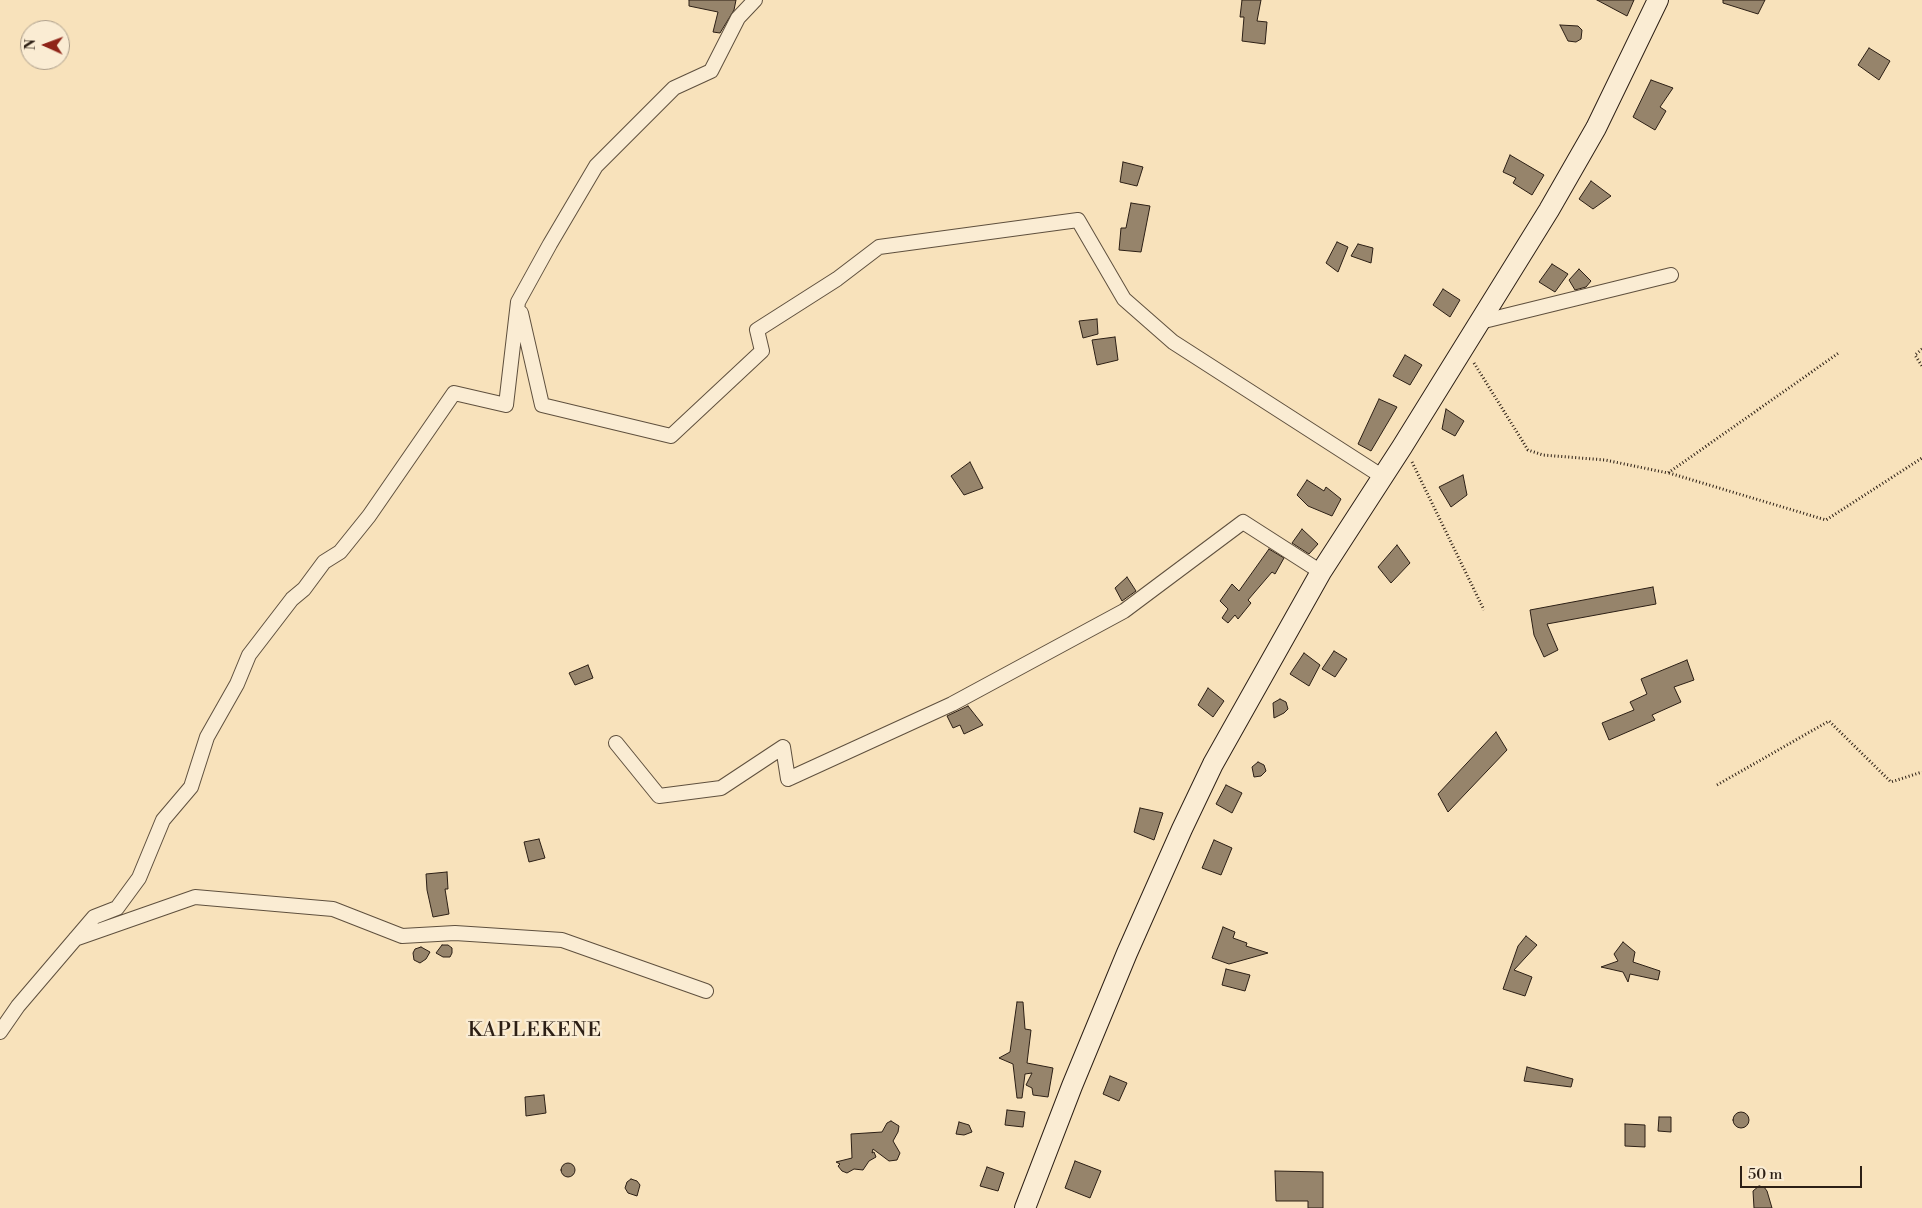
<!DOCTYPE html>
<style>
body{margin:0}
#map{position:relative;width:1922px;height:1208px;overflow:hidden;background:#f8e2bb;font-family:"Libre Bodoni",serif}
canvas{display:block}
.north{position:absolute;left:20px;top:20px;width:50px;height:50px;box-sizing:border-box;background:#faecd3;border:1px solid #a89a87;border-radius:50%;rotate:272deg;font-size:14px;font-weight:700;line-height:20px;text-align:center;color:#2c1f15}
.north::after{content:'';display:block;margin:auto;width:18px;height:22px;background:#8f2418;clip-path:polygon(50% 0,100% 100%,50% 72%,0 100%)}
.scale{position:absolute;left:1740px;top:1166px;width:122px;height:22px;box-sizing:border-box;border:2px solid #2c1f15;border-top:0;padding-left:6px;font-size:15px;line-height:18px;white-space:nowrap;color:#2c1f15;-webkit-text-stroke:4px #faecd3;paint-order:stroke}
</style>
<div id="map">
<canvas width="1922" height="1208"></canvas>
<div class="north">N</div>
<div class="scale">50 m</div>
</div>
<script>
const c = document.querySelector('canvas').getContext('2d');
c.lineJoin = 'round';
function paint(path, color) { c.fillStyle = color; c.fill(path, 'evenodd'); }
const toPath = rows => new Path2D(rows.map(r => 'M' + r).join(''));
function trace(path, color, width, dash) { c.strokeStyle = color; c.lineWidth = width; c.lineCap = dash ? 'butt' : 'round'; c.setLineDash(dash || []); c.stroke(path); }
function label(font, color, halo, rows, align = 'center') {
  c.font = font + ' "Libre Bodoni",serif'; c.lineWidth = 4.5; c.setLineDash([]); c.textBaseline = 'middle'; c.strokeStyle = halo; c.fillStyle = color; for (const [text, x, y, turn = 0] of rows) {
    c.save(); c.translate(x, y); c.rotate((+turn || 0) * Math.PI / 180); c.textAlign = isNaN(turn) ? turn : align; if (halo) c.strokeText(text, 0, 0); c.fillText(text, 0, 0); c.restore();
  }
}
const building = toPath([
 [689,0,736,0,734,10,720,33,713,32,718,12,689,6,689,0],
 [1242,0,1261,0,1257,21,1267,22,1265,44,1242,41,1244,17,1240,17,1242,0],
 [1597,0,1634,0,1627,16,1597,0],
 [1723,0,1765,0,1758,14,1723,3,1723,0],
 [1560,25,1578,26,1582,30,1581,39,1576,42,1568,41,1560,25],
 [1869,48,1890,61,1879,80,1858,65,1869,48],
 [1651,80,1673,88,1660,107,1666,111,1655,130,1633,117,1651,80],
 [1510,155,1544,175,1532,195,1513,183,1516,178,1503,172,1510,155],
 [1123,162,1143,167,1137,186,1120,182,1123,162],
 [1591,181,1611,196,1593,209,1579,199,1591,181],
 [1131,203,1150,206,1141,252,1119,250,1121,228,1126,228,1131,203],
 [1337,242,1348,247,1338,272,1326,263,1337,242],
 [1358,244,1373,248,1371,263,1351,256,1358,244],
 [1552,264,1568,274,1555,292,1539,282,1552,264],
 [1579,269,1591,281,1586,287,1575,290,1569,280,1579,269],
 [1443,289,1460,300,1450,317,1433,305,1443,289],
 [1097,319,1098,334,1083,338,1079,321,1097,319],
 [1115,337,1118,360,1097,365,1092,340,1115,337],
 [1405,355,1422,365,1410,385,1393,376,1405,355],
 [1379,399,1397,407,1371,451,1358,444,1379,399],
 [1446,409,1464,421,1455,436,1442,429,1446,409],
 [970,462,983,488,964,495,951,476,970,462],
 [1463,475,1467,495,1451,507,1439,487,1463,475],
 [1307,480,1324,491,1326,487,1341,499,1332,516,1308,506,1297,495,1307,480],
 [1302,529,1318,544,1309,554,1292,543,1302,529],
 [1397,545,1410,563,1391,583,1378,567,1397,545],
 [1269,549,1284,558,1275,574,1272,572,1248,600,1251,603,1238,619,1235,615,1228,623,1222,618,1228,609,1220,601,1232,584,1239,591,1269,549],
 [1127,577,1136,591,1122,601,1115,588,1127,577],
 [1653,587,1656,604,1547,624,1558,650,1544,657,1534,635,1530,610,1653,587],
 [1334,651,1347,659,1335,677,1322,669,1334,651],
 [1304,653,1320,665,1309,686,1290,674,1304,653],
 [1687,660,1694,680,1674,687,1681,702,1652,715,1655,720,1609,740,1602,723,1634,710,1630,702,1647,694,1641,679,1687,660],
 [588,665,593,678,575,685,569,673,588,665],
 [1208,688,1224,701,1213,717,1198,705,1208,688],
 [1280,699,1286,702,1288,709,1284,713,1274,718,1273,703,1280,699],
 [968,706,983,725,964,734,960,725,953,728,947,716,968,706],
 [1496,732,1507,750,1448,812,1438,794,1496,732],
 [1258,762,1264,765,1266,771,1261,776,1254,777,1252,767,1258,762],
 [1226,785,1242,793,1232,813,1216,804,1226,785],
 [1140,808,1163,813,1154,840,1134,832,1140,808],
 [539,839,545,858,529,862,524,842,539,839],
 [1214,840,1232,848,1221,875,1202,868,1214,840],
 [447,872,448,889,445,889,449,914,433,917,427,890,426,874,447,872],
 [1223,927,1235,932,1233,938,1247,943,1246,946,1268,953,1229,964,1212,958,1223,927],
 [1526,936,1537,945,1514,970,1532,977,1525,996,1503,989,1518,946,1526,936],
 [1623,942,1635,952,1633,962,1660,971,1658,980,1630,974,1628,982,1623,972,1601,967,1618,961,1614,954,1623,942],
 [442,945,448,945,452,948,452,953,450,957,443,957,436,953,442,945],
 [421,947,430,952,426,959,420,963,414,960,413,953,415,949,421,947],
 [1226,969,1250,975,1245,991,1222,985,1226,969],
 [1017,1002,1023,1002,1025,1029,1031,1030,1027,1063,1053,1068,1048,1097,1033,1095,1032,1088,1026,1085,1032,1073,1025,1074,1022,1098,1017,1098,1013,1064,999,1058,1010,1052,1017,1002],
 [1527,1067,1573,1079,1571,1087,1524,1081,1527,1067],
 [1110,1076,1127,1083,1119,1101,1103,1094,1110,1076],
 [544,1095,546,1113,526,1116,525,1097,544,1095],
 [1007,1110,1025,1112,1023,1127,1005,1125,1007,1110],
 '1733 1120a8 8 0 1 1 16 0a8 8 0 1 1-16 0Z',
 [1659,1117,1671,1117,1671,1132,1658,1131,1659,1117],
 [891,1121,899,1126,898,1132,893,1141,900,1153,897,1160,889,1161,873,1149,872,1153,874,1152,876,1157,869,1161,863,1170,854,1169,847,1173,842,1171,838,1166,840,1164,836,1162,852,1158,851,1134,882,1132,887,1123,891,1121],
 [959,1122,969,1125,972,1132,964,1135,956,1134,959,1122],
 [1625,1124,1645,1125,1645,1147,1625,1146,1625,1124],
 [1075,1161,1101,1171,1090,1198,1065,1188,1075,1161],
 '561 1170a7 7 0 1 1 14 0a7 7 0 1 1-14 0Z',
 [987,1167,1004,1173,998,1191,980,1186,987,1167],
 [1275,1171,1323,1172,1323,1208,1308,1208,1308,1201,1276,1201,1275,1171],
 [631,1179,637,1181,640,1185,637,1196,628,1193,625,1188,627,1182,631,1179],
 [1759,1186,1764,1187,1767,1191,1772,1208,1754,1208,1753,1191,1759,1186]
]);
paint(building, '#96846b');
trace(building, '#2c1f15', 1);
const street = toPath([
 [521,313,542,405,671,436,762,351,757,330,837,279,879,247,1078,220,1124,299,1173,342,1383,477],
 [1480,322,1671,275],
 [616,743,659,796,721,788,783,747,788,779,952,704,1124,611,1243,522,1321,572],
 [75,939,195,897,333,909,402,936,455,933,562,940,706,991],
 [0,1032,18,1006,94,917,117,908,139,878,163,820,191,787,207,737,237,684,249,655,292,599,304,589,324,562,340,552,369,516,454,393,506,405,518,302,550,244,596,166,674,88,711,71,738,18,755,0]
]);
const secondary = toPath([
 [1025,1208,1072,1086,1127,953,1182,829,1213,764,1321,572,1402,447,1549,210,1596,128,1658,0]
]);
trace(street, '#5f503e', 16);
trace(secondary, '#2c1f15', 22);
trace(toPath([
 [1922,349,1915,355,1922,366],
 [1474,363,1528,450,1543,455,1605,460,1668,473,1840,352],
 [1412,462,1484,610],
 [1669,473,1826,520,1922,458],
 [1717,785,1829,721,1891,782,1922,772]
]), '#2c1f15', 3, [1, 2.5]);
trace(street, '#faecd3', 14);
trace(secondary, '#faecd3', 20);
c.letterSpacing = '1px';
label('20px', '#2c1f15', '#faecd3', [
 ["KAPLEKENE",535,1031]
]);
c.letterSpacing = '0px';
</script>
